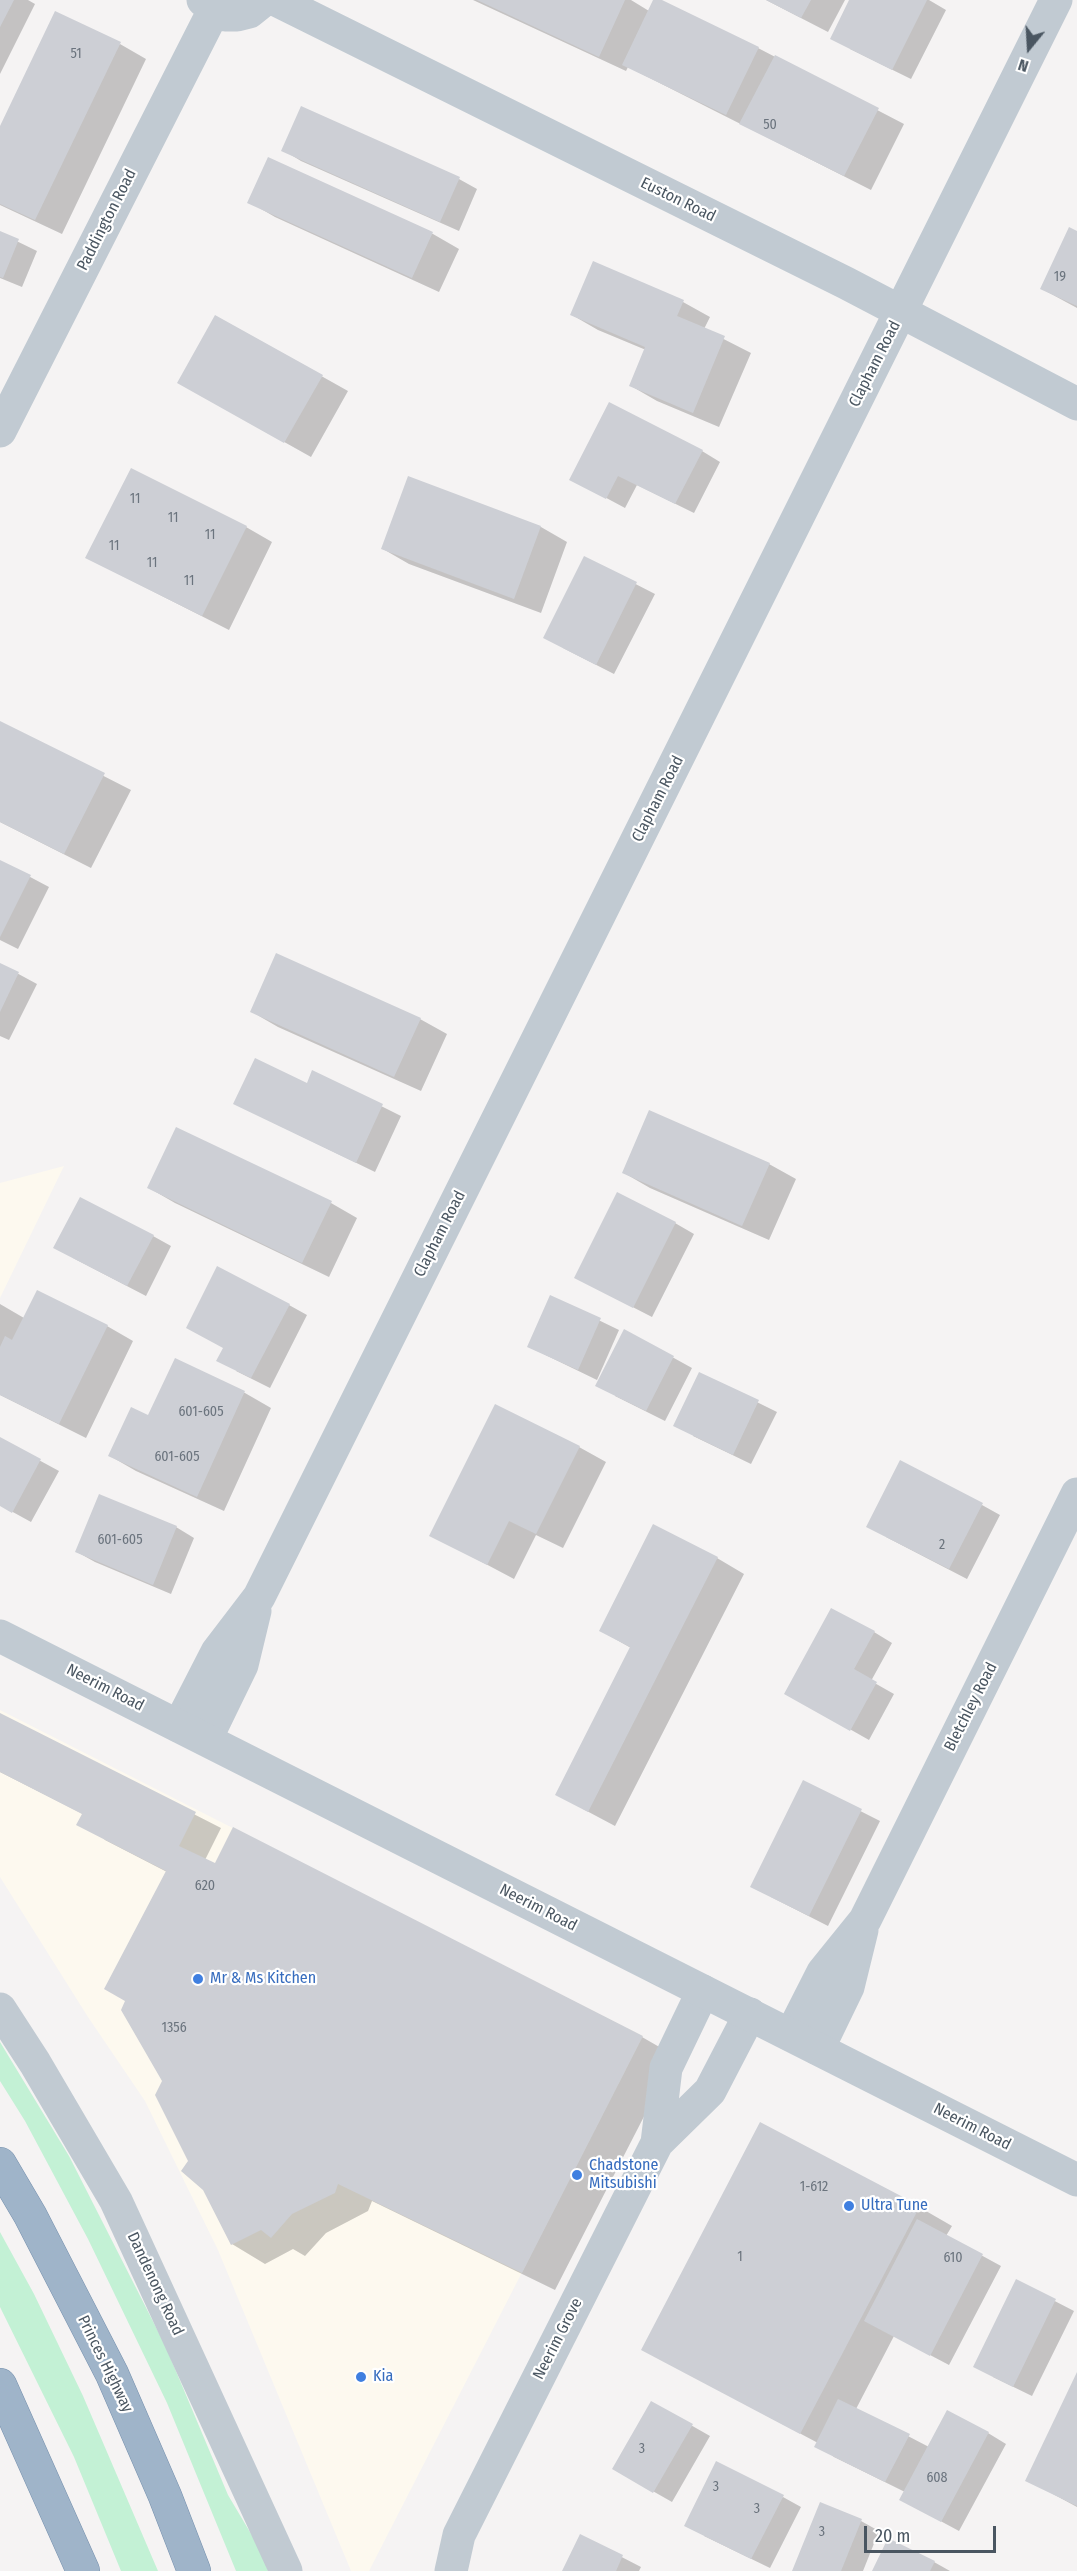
<!DOCTYPE html>
<style>
body{margin:0}
#map{position:relative;width:1077px;height:2571px;overflow:hidden;background:#f5f3f3;font-family:"Fira Sans Condensed",sans-serif}
canvas{display:block}
.north{position:absolute;left:999px;top:18px;width:60px;height:60px;-webkit-text-stroke:4px #fff;paint-order:stroke;rotate:198deg;font-size:16px;font-weight:700;line-height:24px;text-align:center;color:#4a5661}
.north::after{content:'';display:block;margin:auto;width:21px;height:27px;background:#4a5661;clip-path:polygon(50% 0,100% 100%,50% 72%,0 100%)}
.scale{position:absolute;left:864px;top:2526px;width:132px;height:27px;box-sizing:border-box;border:3px solid #4a5661;border-top:0;padding-left:8px;font-size:18px;line-height:21px;white-space:nowrap;color:#4a5661;-webkit-text-stroke:4px #fff;paint-order:stroke}
</style>
<div id="map">
<canvas width="1077" height="2571"></canvas>
<div class="north">N</div>
<div class="scale">20 m</div>
</div>
<script>
const c = document.querySelector('canvas').getContext('2d');
c.lineJoin = 'round';
function paint(path, color) { c.fillStyle = color; c.fill(path, 'evenodd'); }
const toPath = rows => new Path2D(rows.map(r => 'M' + r).join(''));
function trace(path, color, width, dash) { c.strokeStyle = color; c.lineWidth = width; c.lineCap = dash ? 'butt' : 'round'; c.setLineDash(dash || []); c.stroke(path); }
function label(font, color, halo, rows, align = 'center') {
  c.font = font + ' "Fira Sans Condensed",sans-serif'; c.lineWidth = 4.5; c.setLineDash([]); c.textBaseline = 'middle'; c.strokeStyle = halo; c.fillStyle = color; for (const [text, x, y, turn = 0] of rows) {
    c.save(); c.translate(x, y); c.rotate((+turn || 0) * Math.PI / 180); c.textAlign = isNaN(turn) ? turn : align; if (halo) c.strokeText(text, 0, 0); c.fillText(text, 0, 0); c.restore();
  }
}
paint(toPath([
 [64,1166,0,1298,0,1183],
 [0,1710,643,2036,369,2571,351,2571,218,2250,145,2101,88,2017,0,1877]
]), '#fdf9ef');
paint(toPath([
 [0,2042,69,2156,165,2345,228,2495,260,2549,268,2571,236,2571,167,2403,88,2239,25,2121,0,2081],
 [0,2232,34,2294,83,2396,158,2571,121,2571,74,2457,0,2307]
]), '#c3f1d5');
paint(toPath([
 [0,0,28,0,35,4,0,74],
 [473,0,631,0,649,11,654,0,659,0,758,48,904,124,871,190,628,67,626,71],
 [766,0,845,0,828,32],
 [851,0,929,0,946,10,911,79,850,49],
 [120,44,146,59,62,234,0,205,0,130],
 [283,150,459,179,477,189,459,231,301,161],
 [269,159,433,234,459,249,439,292,275,217,249,202],
 [1077,232,1077,308,1042,289],
 [0,233,37,251,22,287,0,278],
 [683,302,710,317,704,329,751,353,719,427,657,401,631,386,646,350,598,330,572,315],
 [216,317,348,391,311,457,179,383],
 [702,451,720,462,694,513,637,485,625,508,571,479],
 [409,478,541,527,567,542,541,613,409,564,383,549],
 [246,527,272,542,229,630,87,558],
 [585,558,655,594,614,674,563,648],
 [0,723,131,790,91,868,0,822],
 [0,861,49,887,18,949,0,940],
 [0,964,37,984,9,1040,0,1036],
 [252,1012,420,1019,447,1034,421,1091,278,1027],
 [313,1072,401,1116,375,1172,235,1104,308,1085],
 [769,1164,796,1179,769,1240,650,1188,624,1173],
 [149,1188,331,1203,357,1218,329,1277,175,1203],
 [675,1223,694,1234,652,1317,576,1278],
 [153,1236,171,1246,146,1296,73,1258],
 [551,1297,619,1330,597,1380,529,1347],
 [0,1304,24,1318,107,1326,133,1341,86,1438,0,1395],
 [289,1305,307,1315,270,1388,236,1371],
 [625,1331,692,1368,665,1421,615,1396],
 [175,1360,245,1393,271,1408,224,1511,136,1471,110,1456,149,1417],
 [700,1374,777,1412,751,1464,693,1436],
 [0,1439,59,1471,31,1522,0,1505],
 [579,1447,606,1462,563,1548,536,1535,514,1579,431,1535],
 [982,1505,1000,1515,967,1579,886,1537],
 [176,1527,194,1538,171,1594,95,1562,77,1552],
 [717,1558,744,1574,615,1826,583,1809,631,1648,601,1631],
 [874,1632,892,1643,871,1681,894,1694,869,1740,786,1693],
 [0,1715,221,1828,205,1860,215,1865,280,1854,642,2037,675,2056,555,2290,372,2201,368,2211,326,2233,305,2256,293,2249,265,2264,232,2244,190,2161,164,2080,167,1872,105,1840,83,1814,0,1772],
 [803,1782,880,1821,828,1926,771,1897],
 [919,2207,952,2226,946,2236,1001,2266,949,2365,894,2336,856,2409,929,2447,988,2433,1006,2444,959,2531,920,2510,905,2492,834,2457,818,2443,643,2350],
 [1016,2281,1074,2311,1032,2396,993,2377],
 [1077,2376,1077,2507,1027,2480],
 [652,2403,710,2436,672,2502,614,2469],
 [783,2497,801,2507,770,2568,704,2536],
 [861,2521,879,2531,863,2571,794,2571],
 [581,2536,641,2567,639,2571,564,2571],
 [889,2540,934,2562,950,2571,873,2571]
]), '#0003');
paint(toPath([
 [0,0,14,0,0,27],
 [477,0,625,0,599,57],
 [653,0,662,0,759,47,726,115,622,65],
 [766,0,811,0,801,18],
 [849,0,927,0,892,70,830,39],
 [55,11,121,42,35,220,0,204,0,126],
 [775,55,879,108,844,176,739,124],
 [301,106,460,177,440,222,281,151],
 [268,157,433,232,412,278,247,203],
 [1069,227,1077,231,1077,306,1040,289],
 [0,231,19,239,3,278,0,277],
 [593,261,684,300,677,316,725,336,693,413,629,386,645,347,570,315],
 [215,315,323,375,284,443,177,383],
 [609,402,703,450,675,504,618,476,606,499,569,480],
 [131,468,247,526,202,616,85,558],
 [408,476,541,526,514,599,381,549],
 [584,556,637,582,596,665,543,638],
 [0,721,105,773,64,854,0,822],
 [0,860,31,875,0,937],
 [276,953,421,1018,394,1077,250,1012],
 [0,963,19,972,0,1012],
 [255,1058,307,1083,312,1070,383,1104,356,1163,233,1104],
 [649,1110,770,1163,742,1226,622,1173],
 [176,1127,332,1201,302,1263,147,1188],
 [617,1192,676,1222,633,1308,574,1278],
 [80,1197,154,1235,127,1286,53,1248],
 [217,1266,290,1304,251,1378,216,1361,223,1348,186,1328],
 [37,1290,108,1325,59,1424,0,1395,0,1347,5,1336,12,1340],
 [550,1295,601,1318,578,1370,527,1347],
 [624,1329,674,1356,646,1411,595,1386],
 [175,1358,245,1391,197,1497,108,1456,131,1407,148,1415],
 [699,1372,759,1400,733,1455,673,1426],
 [495,1404,580,1446,536,1534,509,1521,487,1565,429,1536],
 [0,1437,41,1459,12,1513,0,1506],
 [900,1460,983,1503,949,1569,866,1527],
 [99,1494,177,1526,153,1585,75,1552],
 [653,1524,718,1557,588,1812,555,1795,630,1647,599,1631],
 [831,1608,875,1631,854,1669,877,1682,850,1731,784,1694],
 [0,1713,196,1812,179,1846,215,1863,233,1827,643,2036,522,2273,338,2184,335,2193,292,2214,271,2238,261,2230,231,2245,203,2190,181,2171,188,2161,155,2095,162,2081,121,2010,125,2001,104,1989,166,1871,76,1825,82,1814,0,1772],
 [803,1780,862,1809,809,1916,750,1887],
 [760,2122,920,2206,800,2434,641,2350],
 [917,2219,983,2254,930,2356,864,2321],
 [1016,2279,1056,2299,1013,2387,973,2367],
 [1077,2372,1077,2506,1025,2481],
 [838,2399,910,2434,885,2482,814,2447],
 [651,2401,693,2424,653,2493,612,2469],
 [947,2410,989,2432,941,2522,899,2500],
 [716,2461,784,2495,751,2559,684,2526],
 [820,2502,862,2519,841,2571,792,2571],
 [580,2534,623,2555,616,2571,562,2571],
 [888,2538,935,2561,930,2571,872,2571]
]), '#cdcfd5');
const trunk = toPath([
 [0,2164,30,2215,112,2374,165,2496,194,2571],
 [0,2385,83,2571]
]);
trace(trunk, '#7690ad', 34);
trace(toPath([
 [203,0,214,10,225,15,237,15,249,12,264,0],
 [276,0,846,283,1077,404],
 [0,431,214,10],
 [179,1726,217,1652,259,1597,1056,0],
 [206,1739,242,1665,255,1611],
 [0,2009,35,2063,116,2201,286,2571],
 [791,2035,823,1972,865,1920,1077,1494],
 [818,2049,848,1987,862,1930],
 [657,2143,666,2068,703,1991],
 [451,2571,459,2535,657,2143,710,2091,750,2014]
]), '#c1cad2', 33);
trace(toPath([
 [0,1636,1077,2180]
]), '#c1cad2', 33);
trace(trunk, '#9fb4c9', 33);
for (const [x, y, r, color] of [
 [198,1979,6,"#3f7fe0"],
 [577,2175,6,"#3f7fe0"],
 [849,2206,6,"#3f7fe0"],
 [361,2377,6,"#3f7fe0"]
]) { const dot = new Path2D(); dot.arc(x, y, r, 0, 2 * Math.PI); c.fillStyle = color; c.fill(dot); trace(dot, '#fff', 2); }
label('14px', '#6b747e', null, [
 ["51",76,54],
 ["50",770,125],
 ["19",1060,277],
 ["11",135,499],
 ["11",173,518],
 ["11",210,535],
 ["11",114,546],
 ["11",152,563],
 ["11",189,581],
 ["601-605",201,1412],
 ["601-605",177,1457],
 ["601-605",120,1540],
 ["2",942,1545],
 ["620",205,1886],
 ["1356",174,2028],
 ["1-612",814,2187],
 ["1",740,2257],
 ["610",953,2258],
 ["3",642,2449],
 ["608",937,2478],
 ["3",716,2487],
 ["3",757,2509],
 ["3",822,2532]
]);
label('16px', '#4a5661', '#fff', [
 ["Euston Road",678,200,26],
 ["Paddington Road",107,220,-63],
 ["Clapham Road",875,364,-63],
 ["Clapham Road",658,799,-63],
 ["Clapham Road",440,1234,-63],
 ["Neerim Road",105,1688,27],
 ["Bletchley Road",971,1707,-63],
 ["Neerim Road",538,1908,27],
 ["Neerim Road",972,2127,27],
 ["Dandenong Road",155,2284,65],
 ["Neerim Grove",558,2339,-63],
 ["Princes Highway",105,2364,64]
]);
label('16px', '#366cbe', '#fff', [
 ["Mr & Ms Kitchen",210,1979],
 ["Chadstone",589,2166],
 ["Mitsubishi",589,2184],
 ["Ultra Tune",861,2206],
 ["Kia",373,2377]
], 'left');
</script>
